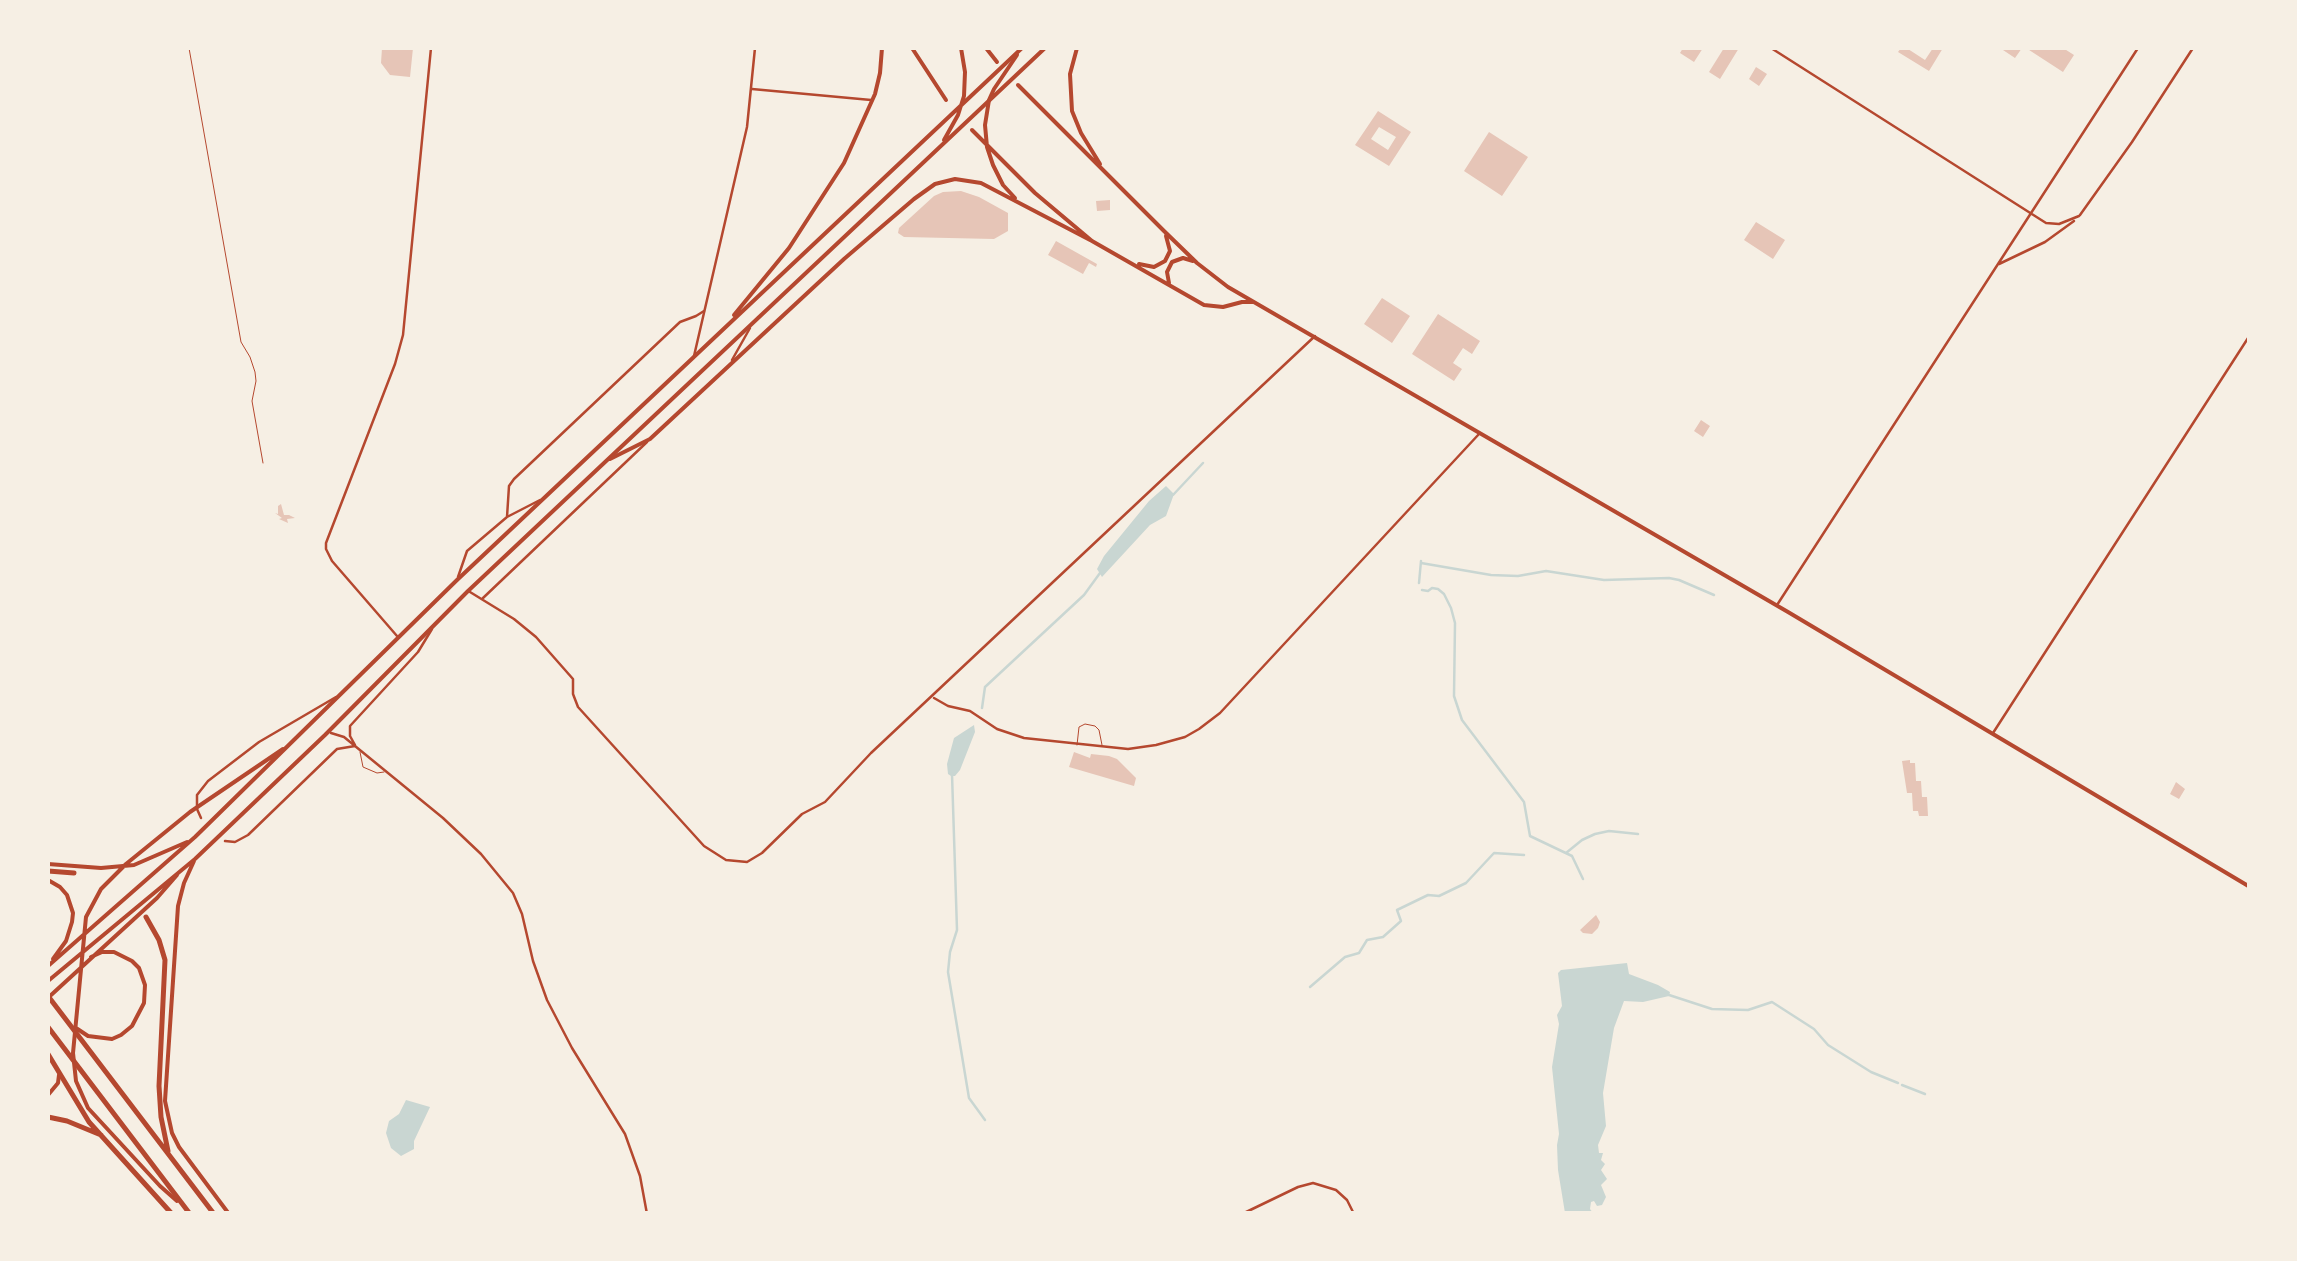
<!DOCTYPE html>
<style>
body{margin:0}
#map{position:relative;width:2297px;height:1261px;overflow:hidden;background:#f6efe4;font-family:"Libre Baskerville",serif}
canvas{display:block}
.frame{position:absolute;inset:0;border:50px solid #f6efe4;pointer-events:none}
</style>
<div id="map">
<canvas width="2297" height="1261"></canvas>
<div class="frame"></div>
</div>
<script>
const c = document.querySelector('canvas').getContext('2d');
c.lineJoin = 'round';
function paint(path, color) { c.fillStyle = color; c.fill(path, 'evenodd'); }
const toPath = rows => new Path2D(rows.map(r => 'M' + r).join(''));
function trace(path, color, width, dash) { c.strokeStyle = color; c.lineWidth = width; c.lineCap = dash ? 'butt' : 'round'; c.setLineDash(dash || []); c.stroke(path); }
paint(toPath([
 [1166,486,1174,494,1166,516,1150,525,1102,577,1097,569,1104,556,1149,501],
 [974,725,975,732,960,770,955,776,951,776,948,774,947,764,954,738],
 [1627,963,1629,974,1658,985,1670,992,1669,996,1643,1002,1624,1001,1614,1028,1603,1093,1606,1126,1598,1145,1599,1153,1603,1153,1601,1160,1605,1164,1601,1170,1607,1179,1601,1185,1606,1197,1602,1205,1597,1206,1594,1201,1591,1202,1590,1209,1593,1213,1565,1213,1558,1170,1557,1145,1559,1134,1552,1067,1559,1024,1557,1015,1562,1006,1558,973,1561,970],
 [406,1100,430,1107,414,1141,414,1149,401,1156,391,1148,386,1133,389,1121,399,1114]
]), '#c9d6d2');
trace(toPath([
 [1173,495,1203,463],
 [1421,563,1491,575,1518,576,1546,571,1604,580,1669,578,1679,580,1714,595],
 [1419,583,1421,561],
 [1422,590,1428,591,1432,588,1438,589,1444,594,1451,608,1455,623,1454,696,1462,720,1524,802,1530,836,1572,856,1583,879],
 [982,708,985,687,1084,595,1100,573],
 [952,774,957,930,950,952,948,972,969,1098,985,1120],
 [1566,853,1582,840,1595,834,1609,831,1638,834],
 [1310,987,1345,957,1359,953,1367,940,1383,937,1401,921,1397,910,1428,895,1439,896,1466,883,1494,853,1524,855],
 [1666,994,1712,1009,1748,1010,1772,1002,1814,1029,1828,1045,1871,1072,1898,1083],
 [1902,1085,1925,1094]
]), '#c9d6d2', 2.5);
paint(toPath([
 [382,48,413,48,410,77,390,75,381,63],
 [1683,48,1703,48,1694,62,1680,53],
 [1724,48,1739,48,1720,79,1709,72],
 [1901,48,1909,48,1908,49,1925,60,1933,48,1943,48,1929,71,1898,52],
 [2000,48,2022,48,2015,58],
 [2026,48,2063,48,2074,55,2063,72],
 [1756,67,1767,74,1759,86,1749,79],
 [1378,111,1411,132,1389,166,1355,145],
 [1379,127,1396,137,1388,150,1371,139],
 [1489,132,1528,157,1502,196,1464,171],
 [961,191,979,197,1008,213,1008,231,994,239,904,237,898,233,899,228,934,196,943,192],
 [1110,200,1110,210,1097,211,1096,201],
 [1756,222,1785,240,1773,259,1744,240],
 [1056,241,1097,264,1096,267,1089,263,1083,274,1048,255],
 [1382,298,1410,316,1392,343,1364,324],
 [1438,314,1480,341,1472,354,1463,348,1453,363,1462,369,1454,381,1412,354],
 [1701,420,1710,426,1703,437,1694,431],
 [281,504,284,515,289,515,295,518,287,519,288,523,279,519,282,518,275,513,278,514,278,506],
 [1074,752,1090,758,1091,754,1109,756,1117,759,1136,778,1134,786,1069,767],
 [1910,760,1910,763,1915,763,1916,781,1921,781,1922,797,1927,797,1928,816,1919,816,1918,811,1913,811,1912,793,1907,793,1902,761],
 [2176,782,2185,789,2179,799,2170,794],
 [1596,915,1600,922,1598,928,1592,934,1583,933,1580,930]
]), '#e6c5b7');
trace(toPath([
 [189,48,241,342,250,357,255,372,256,381,252,401,263,463]
]), '#b5482f', 1);
trace(toPath([
 [1077,745,1079,727,1085,724,1095,726,1099,730,1102,745],
 [360,752,363,767,377,773,384,772]
]), '#b5482f', 1);
trace(toPath([
 [1771,48,2046,223,2059,224,2079,216],
 [752,89,871,100],
 [2080,215,2132,142,2193,48],
 [1999,264,2045,242,2074,221],
 [732,360,750,328],
 [507,517,509,486,514,479,680,322,696,316,704,311],
 [458,577,467,551,507,517,540,500],
 [470,592,514,619,536,637,573,679,573,694,578,707,704,846,726,860,747,862,762,853,802,814,825,802,871,753,1315,336],
 [483,598,647,442],
 [1777,605,2138,48],
 [934,698,948,706,970,711,997,729,1024,738,1128,749,1156,745,1185,737,1199,729,1220,713,1479,434],
 [1242,1214,1298,1187,1313,1183,1336,1190,1347,1200,1354,1214]
]), '#b5482f', 2.5);
trace(toPath([
 [694,356,747,127,755,48],
 [397,636,332,561,326,549,326,543,395,364,403,335,431,48],
 [331,733,344,737,443,818,481,854,513,893,522,914,533,961,547,1000,572,1048,625,1134,640,1176,647,1214],
 [1993,733,2250,335],
 [355,745,350,736,350,726,418,652,432,629],
 [201,818,197,809,197,795,208,781,259,742,336,697],
 [225,841,235,842,248,835,337,749,355,746]
]), '#b5482f', 2.5);
trace(toPath([
 [912,48,946,100],
 [986,48,997,62],
 [1077,48,1070,74,1072,111,1081,133,1100,164],
 [1018,85,1164,231,1197,263,1228,287,1788,612,2250,887],
 [972,130,1035,193,1092,241,1204,305,1223,307,1242,302,1253,302],
 [1015,198,1003,185,993,165,987,147,985,125,989,100,994,89,1017,55],
 [1139,264,1154,267,1165,261,1170,251,1166,236],
 [1169,283,1167,272,1172,262,1183,258,1193,261],
 [610,459,650,439,844,259,914,199,935,184,955,179,981,183,1092,241]
]), '#b5482f', 4);
trace(toPath([
 [944,140,958,115,964,96,965,72,961,48],
 [734,315,789,248,844,163,875,94,880,73,882,48],
 [194,861,184,883,178,906,165,1101,172,1133,179,1147,229,1214],
 [48,864,101,868,134,865,187,842],
 [48,880,60,887,67,895,73,913,72,922,66,941,53,959],
 [48,966,195,837,457,580,1022,48],
 [48,981,195,859,325,735,468,591,1045,48],
 [50,996,157,898,177,875],
 [76,1028,88,1036,112,1039,121,1035,132,1026,144,1003,145,985,139,968,132,961,114,952,102,952,91,957],
 [48,1095,58,1083,59,1075],
 [177,1201,160,1186,88,1108,76,1081,73,1053,86,917,101,889,126,864,190,812,283,749]
]), '#b5482f', 4);
trace(toPath([
 [48,871,74,873],
 [146,917,159,940,165,960,159,1086,161,1117,168,1151],
 [48,996,214,1214],
 [48,1027,190,1214],
 [48,1054,89,1122,172,1214],
 [48,1117,67,1121,101,1135]
]), '#b5482f', 5);
</script>
